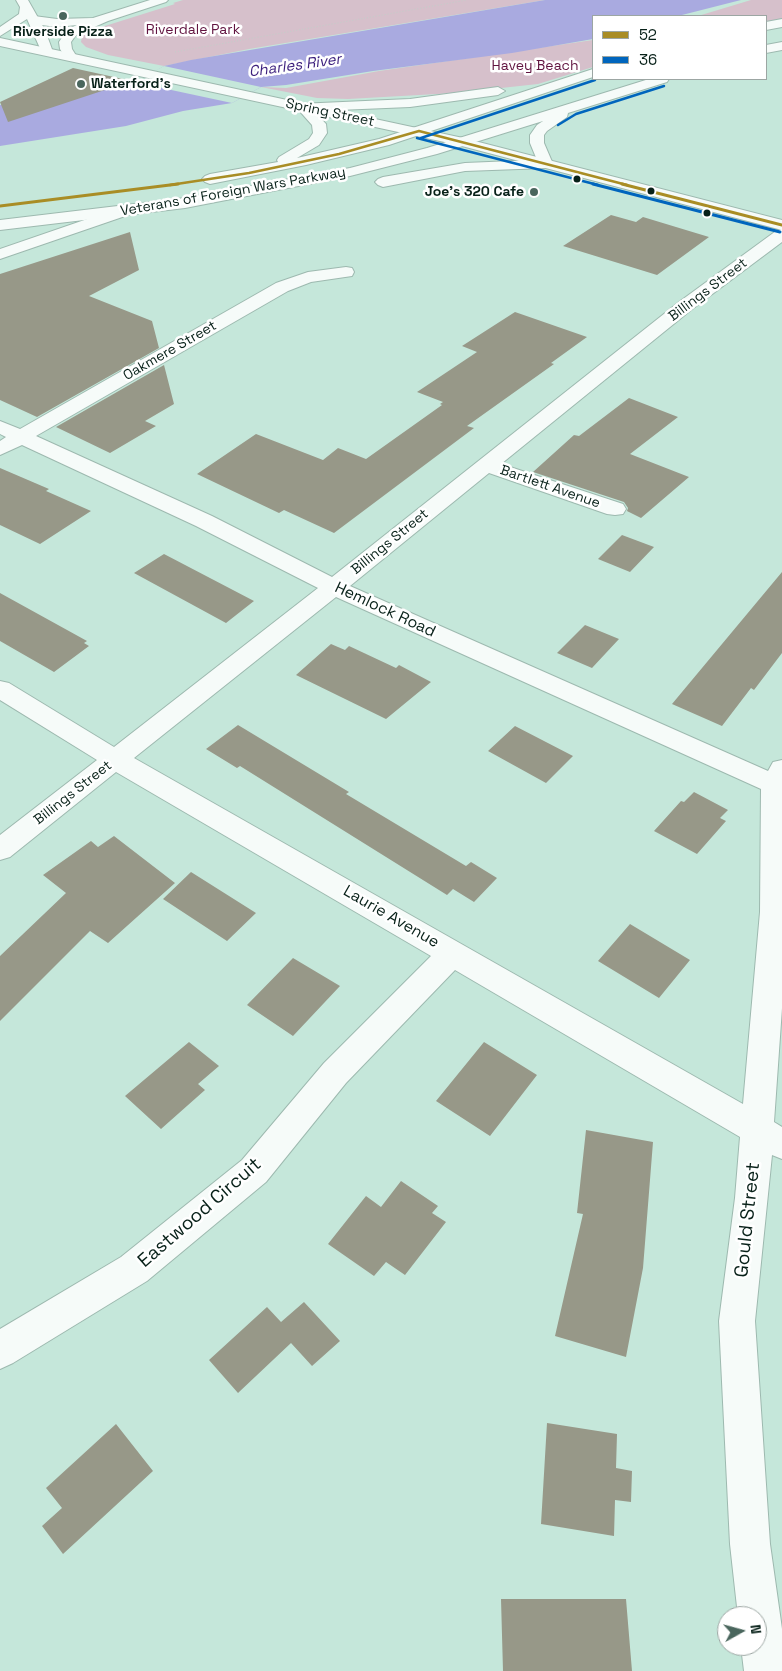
<!DOCTYPE html>
<meta charset="utf-8">
<style>
body{margin:0}
#map{position:relative;width:782px;height:1671px;overflow:hidden;background:#c5e7da;font-family:"Space Grotesk",sans-serif}
canvas{display:block}
.legend{position:absolute;left:592px;top:15px;width:175px;height:65px;box-sizing:border-box;background:#fff;border:1px solid #9ca6a3;margin:0;padding:6px 9px;list-style:none;font-size:15px;color:#082119}
.legend li{display:flex;align-items:center;gap:10px;height:25px}
.legend b{width:25px;border:1px solid #9ca6a3}
.north{position:absolute;left:717px;top:1606px;width:50px;height:50px;box-sizing:border-box;background:#fff;border:1px solid #9ca6a3;border-radius:50%;rotate:83deg;font-size:14px;font-weight:700;line-height:20px;text-align:center;color:#082119}
.north::after{content:'';display:block;margin:auto;width:18px;height:22px;background:#4a665d;clip-path:polygon(50% 0,100% 100%,50% 72%,0 100%)}
</style>
<div id="map">
<canvas width="782" height="1671"></canvas>
<ul class="legend">
<li><b style="height:6px;background:#a98d25"></b>52</li>
<li><b style="height:6px;background:#0065bd"></b>36</li>
</ul>
<div class="north">N</div>
</div>
<script>
const c = document.querySelector('canvas').getContext('2d');
c.lineJoin = 'round';
function paint(path, color) { c.fillStyle = color; c.fill(path, 'evenodd'); }
const toPath = rows => new Path2D(rows.map(r => 'M' + r).join(''));
function trace(path, color, width, dash) { c.strokeStyle = color; c.lineWidth = width; c.lineCap = dash ? 'butt' : 'round'; c.setLineDash(dash || []); c.stroke(path); }
function label(font, color, halo, rows, align = 'center') {
  c.font = font + ' "Space Grotesk",sans-serif'; c.lineWidth = 5; c.setLineDash([]); c.textBaseline = 'middle'; c.strokeStyle = halo; c.fillStyle = color; for (const [text, x, y, turn = 0] of rows) {
    c.save(); c.translate(x, y); c.rotate((+turn || 0) * Math.PI / 180); c.textAlign = isNaN(turn) ? turn : align; if (halo) c.strokeText(text, 0, 0); c.fillText(text, 0, 0); c.restore();
  }
}
paint(toPath([
 [183,0,545,0,249,49,164,66,108,55,86,47,81,42,82,36,89,31,175,4,173,3],
 [751,0,782,0,782,19,766,22,766,16,698,16],
 [593,40,593,67,538,84,455,93,348,99,317,98,261,87,286,88,379,71]
]), '#d6c0cb');
paint(toPath([
 [545,0,741,0,678,16,593,16,593,39,512,53,373,71,286,85,261,87,232,103,183,111,126,126,0,146,0,105,97,88,120,88,137,82,164,66,191,60]
]), '#a9aae0');
paint(toPath([
 [164,66,261,87,232,103,134,82]
]), '#c5e7da');
paint(toPath([
 [73,68,132,81,8,122,0,102],
 [611,215,636,222,643,217,709,237,657,275,563,246],
 [130,232,139,270,89,296,152,321,159,348,37,417,0,400,0,274],
 [515,312,587,337,551,363,554,364,467,426,474,428,334,533,284,510,279,513,197,474,256,434,323,460,338,448,366,459,442,405,440,404,443,402,417,392,477,352,462,346],
 [164,365,174,404,145,421,156,426,110,453,56,427],
 [629,398,678,417,630,454,689,477,641,518,627,511,628,508,624,502,533,472,574,435,579,436],
 [0,468,49,489,46,491,91,511,40,544,0,525],
 [622,535,654,547,630,572,598,559],
 [164,554,254,601,226,623,134,573],
 [782,572,782,653,754,690,751,688,722,726,672,704],
 [0,593,87,641,84,643,89,646,54,672,0,641],
 [585,625,619,639,592,668,557,653],
 [331,644,345,650,349,646,396,668,399,665,431,682,386,719,296,675],
 [238,725,349,792,346,794,466,866,471,862,497,878,474,902,453,889,447,895,240,766,237,768,206,749],
 [515,726,573,756,546,783,488,751],
 [694,792,728,810,720,818,726,821,697,854,654,831,681,801,684,802],
 [114,836,175,883,108,943,90,931,0,1021,0,956,66,893,43,875,91,841,98,847],
 [191,872,256,913,227,941,163,899],
 [630,924,690,960,659,998,598,961],
 [293,958,340,986,293,1036,247,1005],
 [189,1042,219,1066,198,1084,205,1090,161,1129,125,1096],
 [484,1042,537,1075,490,1136,436,1101],
 [586,1130,653,1142,643,1268,626,1357,555,1336,583,1214,577,1213],
 [401,1181,438,1206,432,1213,446,1222,405,1275,386,1262,374,1276,328,1244,366,1196,381,1207],
 [304,1302,340,1341,312,1366,291,1343,238,1393,209,1360,267,1307,281,1322],
 [547,1423,617,1434,616,1468,632,1471,631,1502,615,1500,614,1536,541,1524],
 [116,1424,153,1471,63,1554,42,1526,62,1508,46,1488],
 [501,1599,626,1599,632,1671,503,1671]
]), '#979888');
const minor = toPath([
 [150,0,168,0,166,2,108,21,76,35,71,42,72,49,77,57,71,61,65,57,60,49,59,42,68,29,77,25,57,27,34,24,28,20,34,16,57,19,93,18,150,0],
 [128,205,134,207,136,210,134,213,0,259,0,249,128,205],
 [782,229,782,242,691,310,501,464,623,504,626,509,623,514,615,515,607,514,489,473,350,586,768,771,773,762,782,760,782,1008,774,1122,782,1127,782,1159,772,1155,755,1321,770,1544,782,1629,782,1671,744,1671,741,1646,757,1646,757,1616,738,1616,730,1544,719,1321,735,1198,740,1137,455,970,346,1083,266,1182,147,1281,13,1363,0,1369,0,1329,121,1257,242,1160,324,1063,431,956,116,772,10,857,0,860,0,835,97,760,0,700,0,681,9,683,114,747,318,588,196,526,22,445,0,455,0,441,6,437,0,434,0,421,20,429,276,283,308,272,346,267,352,268,354,272,352,276,311,282,288,291,36,436,212,516,332,577,679,302,776,231,782,229],
 [336,597,761,789,760,912,743,1104,134,758,336,597]
]);
const secondary = toPath([
 [16,0,28,0,45,30,53,52,51,55,43,55,27,19,0,36,0,27,19,14,20,7,16,0],
 [463,138,782,220,782,230,458,145,456,142,458,139,463,138]
]);
const primary = toPath([
 [0,38,463,138,468,139,470,142,468,145,463,146,0,46,0,38]
]);
const trunk = toPath([
 [782,19,782,27,766,30,766,22,782,19],
 [782,42,782,50,766,53,766,45,782,42],
 [593,69,593,77,389,145,306,165,210,184,205,182,202,179,205,176,210,174,278,162,277,160,279,157,309,139,313,133,312,125,296,107,298,104,410,99,498,87,505,91,498,95,410,107,314,111,326,124,327,133,319,145,297,158,379,139,593,69],
 [649,79,669,79,667,82,568,113,567,117,547,131,544,135,544,143,553,164,551,167,546,168,465,171,383,187,378,185,375,182,378,179,383,177,465,163,537,160,530,143,530,135,537,125,543,121,437,154,350,176,185,208,0,230,0,220,185,198,350,168,427,148,649,79]
]);
trace(minor, '#9db9af', 2);
trace(secondary, '#9db9af', 2);
trace(primary, '#9db9af', 2);
trace(trunk, '#9db9af', 2);
trace(toPath([
 [175,52,467,0]
]), '#c4ceca', 1, [1, 2]);
paint(minor, '#f6fbf9');
paint(secondary, '#f6fbf9');
paint(primary, '#f6fbf9');
paint(trunk, '#f6fbf9');
trace(toPath([
 [170,185,249,173,339,154,419,131,627,185]
]), '#a98d25', 2.5);
trace(toPath([
 [622,184,782,225],
 [0,206,178,184]
]), '#a98d25', 3);
trace(toPath([
 [558,125,576,114,664,86],
 [417,138,598,185],
 [421,138,595,80]
]), '#0065bd', 2.5);
trace(toPath([
 [593,184,780,232]
]), '#0065bd', 3);
for (const [x, y, r, color] of [
 [63,16,5,"#4a665d"],
 [81,84,5,"#4a665d"],
 [577,179,4.5,"#082119"],
 [651,191,4.5,"#082119"],
 [534,192,5,"#4a665d"],
 [707,213,4.5,"#082119"]
]) { const dot = new Path2D(); dot.arc(x, y, r, 0, 2 * Math.PI); c.fillStyle = color; c.fill(dot); trace(dot, '#fff', 2); }
label('14px', '#611440', '#fff', [
 ["Riverdale Park",193,30],
 ["Havey Beach",535,66]
]);
label('bold 14px', '#082119', '#fff', [
 ["Riverside Pizza",63,32],
 ["Waterford's",91,84,"left"],
 ["Joe’s 320 Cafe",524,192,"right"]
]);
label('14px', '#082119', '#fff', [
 ["Spring Street",330,113,12],
 ["Veterans of Foreign Wars Parkway",233,192,-10],
 ["Billings Street",708,290,-37],
 ["Oakmere Street",170,351,-30],
 ["Bartlett Avenue",550,487,19],
 ["Billings Street",390,542,-39],
 ["Billings Street",73,793,-38]
]);
label('italic 15px', '#3b1e7c', '#fff', [
 ["Charles River",295,66,-8]
]);
label('16px', '#082119', '#fff', [
 ["Hemlock Road",385,610,25],
 ["Laurie Avenue",391,917,30]
]);
label('19px', '#082119', '#fff', [
 ["Eastwood Circuit",200,1213,-41],
 ["Gould Street",748,1220,-84]
]);
</script>
